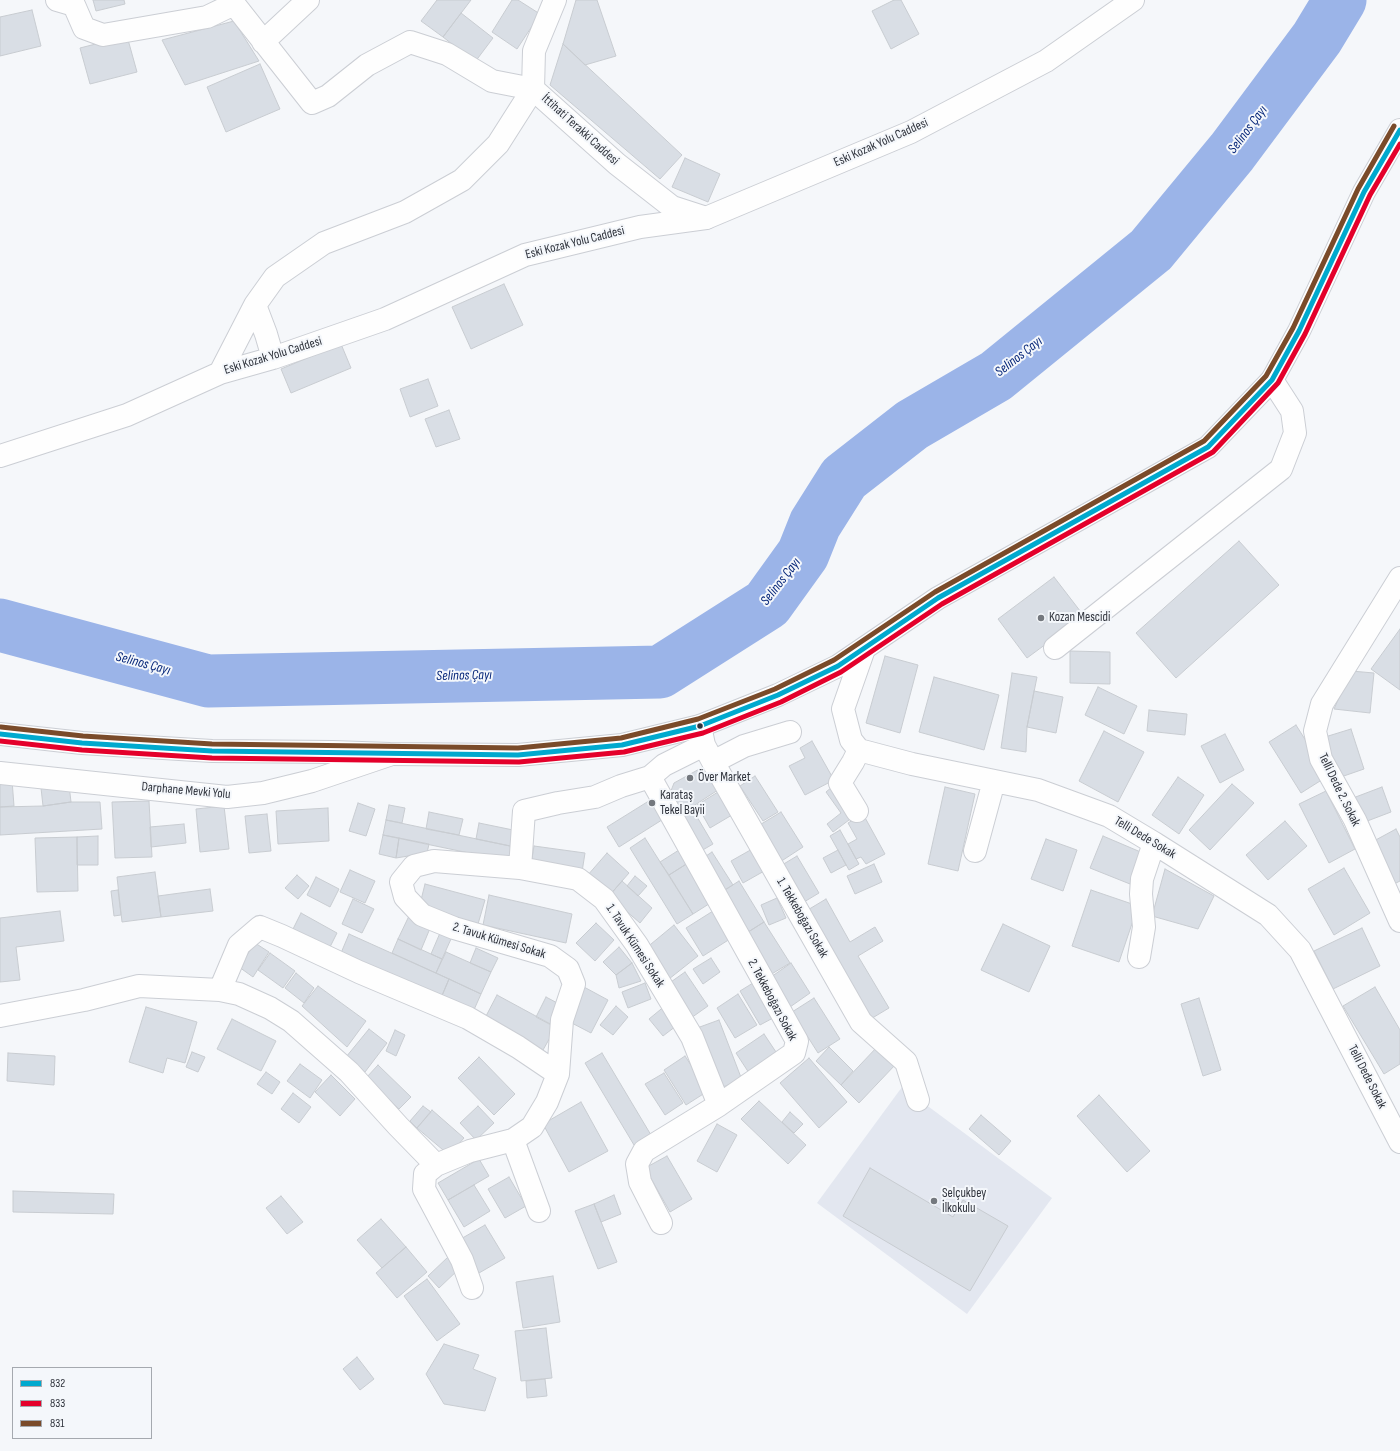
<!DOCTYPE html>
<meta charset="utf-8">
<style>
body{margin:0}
#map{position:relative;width:1400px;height:1451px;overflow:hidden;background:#f5f7fa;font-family:"Sofia Sans Condensed",sans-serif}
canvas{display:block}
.legend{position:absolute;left:12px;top:1367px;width:140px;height:72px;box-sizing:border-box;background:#f4f7fb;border:1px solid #a5a9af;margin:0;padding:5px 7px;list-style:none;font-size:12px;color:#2f333c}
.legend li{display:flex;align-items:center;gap:8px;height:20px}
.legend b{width:20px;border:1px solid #a5a9af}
</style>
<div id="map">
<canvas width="1400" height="1451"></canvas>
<ul class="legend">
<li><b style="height:5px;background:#00a9ce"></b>832</li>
<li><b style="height:5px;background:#e4002b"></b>833</li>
<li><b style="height:5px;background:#7a4b2a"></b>831</li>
</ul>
</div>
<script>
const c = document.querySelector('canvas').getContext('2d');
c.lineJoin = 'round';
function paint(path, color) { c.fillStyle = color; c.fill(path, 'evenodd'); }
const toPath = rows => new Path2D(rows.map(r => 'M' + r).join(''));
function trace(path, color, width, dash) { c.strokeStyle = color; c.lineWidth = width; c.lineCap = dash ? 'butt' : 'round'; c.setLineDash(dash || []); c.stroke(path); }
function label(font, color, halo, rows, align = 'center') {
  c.font = font + ' "Sofia Sans Condensed",sans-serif'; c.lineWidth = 4; c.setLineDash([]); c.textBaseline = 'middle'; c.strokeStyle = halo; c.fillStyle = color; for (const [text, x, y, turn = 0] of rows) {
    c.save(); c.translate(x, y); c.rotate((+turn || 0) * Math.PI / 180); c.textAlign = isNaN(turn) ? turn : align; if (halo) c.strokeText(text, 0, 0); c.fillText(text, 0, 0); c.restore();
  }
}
paint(toPath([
 [902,1087,1052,1198,967,1314,817,1203]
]), '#e3e7f0');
trace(toPath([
 [0,625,208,681,660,672,767,604,803,554,815,524,844,478,912,425,996,376,1151,250,1232,152,1317,38,1340,0]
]), '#9bb4e8', 53);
const building = toPath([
 [93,0,124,0,125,4,96,11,93,0],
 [437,0,471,0,443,37,421,21,437,0],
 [512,0,518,0,540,14,517,49,492,32,512,0],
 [576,0,597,0,616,56,585,65,563,44,576,0],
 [894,0,901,0,919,34,891,49,872,11,894,0],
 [32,10,41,46,0,56,0,17,32,10],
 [461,13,493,38,475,62,443,37,461,13],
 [234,21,259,61,185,85,162,40,234,21],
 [127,36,137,72,90,84,80,48,127,36],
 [563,44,682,155,660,179,550,85,563,44],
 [260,64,280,109,226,132,207,87,260,64],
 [685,158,720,174,708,202,672,187,685,158],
 [504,284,523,325,471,349,452,307,504,284],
 [341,344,351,368,291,393,281,369,341,344],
 [428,379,438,406,410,417,400,389,428,379],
 [449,410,460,439,436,447,425,419,449,410],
 [1239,541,1279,585,1176,678,1136,633,1239,541],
 [1054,577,1084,616,1027,658,998,619,1054,577],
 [1400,629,1400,690,1371,669,1400,629],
 [1070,651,1110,652,1110,684,1070,683,1070,651],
 [885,656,918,665,900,733,866,723,885,656],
 [1351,671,1374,673,1370,713,1334,709,1351,671],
 [1012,673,1037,677,1027,727,1026,752,1001,748,1012,673],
 [934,677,999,695,984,750,919,732,934,677],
 [1098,687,1137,706,1124,734,1085,715,1098,687],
 [1034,691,1063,697,1056,733,1027,727,1034,691],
 [1149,710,1187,714,1185,735,1147,731,1149,710],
 [1296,725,1328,776,1301,793,1269,742,1296,725],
 [1351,729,1364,769,1338,778,1325,737,1351,729],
 [1104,731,1144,752,1118,802,1079,781,1104,731],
 [1225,734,1244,770,1220,783,1201,746,1225,734],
 [812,741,834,780,805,795,789,766,805,758,800,748,812,741],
 [703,767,718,790,681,814,669,796,674,783,703,767],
 [755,776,778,812,763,821,740,786,755,776],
 [1178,777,1204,795,1179,834,1152,815,1178,777],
 [12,780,14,806,0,807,0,782,12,780],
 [1232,784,1254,803,1210,850,1189,830,1232,784],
 [69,785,71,802,43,806,41,788,69,785],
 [832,787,853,817,833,832,827,824,841,813,826,792,832,787],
 [945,787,975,794,958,871,928,864,945,787],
 [1382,787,1391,812,1362,823,1353,798,1382,787],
 [1326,791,1355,849,1329,863,1299,804,1326,791],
 [718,792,732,815,710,828,697,805,718,792],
 [652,799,665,818,619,847,607,827,652,799],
 [149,801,152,857,115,858,112,802,149,801],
 [71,802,100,802,102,829,0,835,0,807,43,806,71,802],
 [358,803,375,809,366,836,349,831,358,803],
 [389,805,405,808,402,823,386,820,389,805],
 [224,806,229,849,200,852,196,809,224,806],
 [328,808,329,841,278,844,276,811,328,808],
 [693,810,713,844,701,851,681,817,693,810],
 [429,812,463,819,459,835,426,829,429,812],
 [781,812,803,847,780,862,758,826,781,812],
 [267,814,271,851,249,853,245,816,267,814],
 [863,814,885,854,866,864,861,857,856,859,848,844,857,839,848,823,863,814],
 [386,820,515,847,512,862,383,835,386,820],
 [1285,821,1307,846,1268,880,1246,855,1285,821],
 [479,823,518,831,515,847,476,839,479,823],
 [184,824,186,843,151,847,150,827,184,824],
 [1396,829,1400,837,1400,881,1394,884,1372,842,1396,829],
 [840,830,859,864,849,870,830,836,840,830],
 [383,835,399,838,396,858,379,854,383,835],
 [98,836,98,865,77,865,77,837,98,836],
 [1103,836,1143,853,1130,884,1090,868,1103,836],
 [77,837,78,891,37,892,35,838,77,837],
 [399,838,429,844,427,853,396,858,399,838],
 [645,838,693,914,677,924,630,848,645,838],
 [1046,839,1077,850,1063,891,1031,879,1046,839],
 [534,846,585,853,582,872,531,865,534,846],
 [754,848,766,870,743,883,731,861,754,848],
 [679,850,688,863,669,875,660,862,679,850],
 [838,850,846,865,831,873,823,858,838,850],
 [712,852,733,885,720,893,700,860,712,852],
 [607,853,629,873,609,896,587,876,607,853],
 [797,856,819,893,804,902,782,865,797,856],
 [688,863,712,902,693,914,669,875,688,863],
 [874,864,882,882,855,894,847,876,874,864],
 [1344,868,1370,913,1334,935,1308,889,1344,868],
 [1165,869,1214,896,1198,929,1152,916,1165,869],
 [350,870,375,881,365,903,340,892,350,870],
 [155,872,161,917,122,922,117,877,155,872],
 [297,875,309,886,298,899,285,888,297,875],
 [635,876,647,886,638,896,627,886,635,876],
 [316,877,339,889,330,907,307,895,316,877],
 [622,881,652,908,640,923,609,896,622,881],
 [739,881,764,922,745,934,720,893,739,881],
 [425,884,485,900,478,924,419,908,425,884],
 [210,889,213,911,161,917,158,896,210,889],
 [118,890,121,915,114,916,111,891,118,890],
 [1091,890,1138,906,1119,962,1072,946,1091,890],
 [489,895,572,914,566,943,483,925,489,895],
 [777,898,786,918,769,925,761,905,777,898],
 [353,899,374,909,362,933,342,924,353,899],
 [826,899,850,942,875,927,883,941,858,956,889,1008,869,1020,806,911,826,899],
 [60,911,64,941,16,947,20,980,0,982,0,918,60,911],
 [713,911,730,939,703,956,686,928,713,911],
 [301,913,337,933,328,951,292,931,301,913],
 [409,916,431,926,421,950,398,939,409,916],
 [764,922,790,963,770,975,745,934,764,922],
 [596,923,614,940,595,961,576,943,596,923],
 [1003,924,1050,946,1029,992,981,970,1003,924],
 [674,925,698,956,669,979,645,949,674,925],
 [1362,928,1380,966,1333,989,1314,951,1362,928],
 [440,933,451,939,442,959,431,954,440,933],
 [349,934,449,979,441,998,341,953,349,934],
 [398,939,442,959,436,973,392,953,398,939],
 [255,943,269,952,253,977,239,967,255,943],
 [619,947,632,963,616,975,603,962,619,947],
 [476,948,498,958,491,972,470,963,476,948],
 [446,952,491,972,481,994,436,973,446,952],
 [270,953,295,971,283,988,258,970,270,953],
 [711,958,720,972,703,984,693,969,711,958],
 [632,963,641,981,619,988,616,975,632,963],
 [791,963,810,993,790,1007,771,977,791,963],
 [685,972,708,1006,691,1018,668,984,685,972],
 [296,973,314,988,304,1003,285,988,296,973],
 [449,979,481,994,473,1012,441,998,449,979],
 [645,983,651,999,628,1008,622,992,645,983],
 [753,983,773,1018,760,1025,740,991,753,983],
 [318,986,366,1021,347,1047,302,1006,318,986],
 [584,987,608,1000,591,1033,566,1020,584,987],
 [1375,987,1400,1030,1400,1064,1384,1074,1343,1006,1375,987],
 [738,994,757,1025,735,1038,717,1008,738,994],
 [497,995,556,1027,543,1050,485,1018,497,995],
 [546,997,561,1005,551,1025,536,1017,546,997],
 [814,998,840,1039,818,1053,792,1012,814,998],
 [1199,998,1221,1070,1203,1076,1181,1004,1199,998],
 [666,1005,680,1023,663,1036,649,1019,666,1005],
 [616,1006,628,1017,613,1035,600,1025,616,1006],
 [146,1007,197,1022,185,1063,167,1058,163,1073,129,1062,146,1007],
 [232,1019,276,1041,261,1071,217,1049,232,1019],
 [719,1020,742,1080,720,1088,697,1028,719,1020],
 [369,1029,387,1043,365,1072,346,1057,369,1029],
 [395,1030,405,1035,396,1056,386,1051,395,1030],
 [764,1034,778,1055,749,1073,736,1053,764,1034],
 [878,1046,896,1064,859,1103,841,1085,878,1046],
 [829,1047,853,1071,841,1085,816,1061,829,1047],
 [192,1052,205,1057,198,1072,186,1067,192,1052],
 [8,1053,55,1056,54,1085,7,1081,8,1053],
 [602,1053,651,1135,634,1145,585,1063,602,1053],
 [685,1056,708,1091,686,1105,664,1070,685,1056],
 [479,1057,515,1094,494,1115,458,1078,479,1057],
 [809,1058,847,1102,819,1128,780,1083,809,1058],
 [300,1064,322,1080,310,1098,287,1081,300,1064],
 [378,1065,411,1097,399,1109,366,1078,378,1065],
 [266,1072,280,1082,272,1094,257,1084,266,1072],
 [664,1073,683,1103,665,1115,645,1084,664,1073],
 [331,1075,355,1099,340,1116,315,1092,331,1075],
 [293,1093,311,1107,299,1123,281,1109,293,1093],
 [1099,1095,1150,1151,1127,1172,1077,1116,1099,1095],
 [759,1101,806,1145,788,1164,741,1119,759,1101],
 [581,1102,608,1151,569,1172,543,1124,581,1102],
 [423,1106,431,1112,417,1128,410,1121,423,1106],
 [478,1106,494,1123,476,1140,460,1123,478,1106],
 [432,1110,464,1138,449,1155,417,1128,432,1110],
 [790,1112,803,1124,794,1133,782,1122,790,1112],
 [981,1115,1011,1141,999,1155,969,1129,981,1115],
 [717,1124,737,1135,717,1172,697,1161,717,1124],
 [667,1156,692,1199,670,1212,645,1168,667,1156],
 [479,1159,489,1176,448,1200,438,1183,479,1159],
 [870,1168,953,1217,963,1200,1008,1226,970,1291,843,1216,870,1168],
 [509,1177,526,1206,505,1218,488,1189,509,1177],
 [474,1185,490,1211,464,1227,448,1200,474,1185],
 [13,1191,114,1194,113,1214,13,1212,13,1191],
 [614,1195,621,1214,601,1222,594,1204,614,1195],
 [281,1196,303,1222,287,1234,266,1208,281,1196],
 [594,1204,617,1262,598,1269,575,1211,594,1204],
 [381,1219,406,1247,382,1268,357,1240,381,1219],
 [485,1225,505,1258,479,1273,459,1240,485,1225],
 [406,1247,427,1272,397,1298,376,1273,406,1247],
 [448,1257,459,1269,439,1288,428,1276,448,1257],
 [553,1276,560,1322,523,1328,516,1282,553,1276],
 [427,1279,460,1324,437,1341,404,1296,427,1279],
 [546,1328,552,1378,521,1381,515,1331,546,1328],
 [444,1344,479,1355,473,1369,496,1378,485,1411,444,1404,426,1374,444,1344],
 [357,1357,374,1379,360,1390,343,1369,357,1357],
 [545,1379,547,1396,527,1398,526,1381,545,1379]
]);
paint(building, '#d9dee5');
trace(building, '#c8ccd1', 1);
const street = toPath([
 [57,0,74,5,84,28,103,35,207,17,234,4,312,103,328,96,367,65,410,42,447,54,492,81,533,89,617,164,672,207,706,218],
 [263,42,308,0],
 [1400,578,1322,704,1315,731,1321,759,1355,820,1400,921],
 [1055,648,1281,469,1295,433,1292,411,1272,380],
 [864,649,843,709,851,740,859,750,912,764,1038,790,1109,816,1154,843,1268,915,1300,950,1400,1142],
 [700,726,704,745,713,762,861,1022,906,1062,918,1100],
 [713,762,744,746,790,732],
 [0,773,227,797,263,793,312,781,389,755],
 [650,777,797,1041,794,1053,719,1105,644,1151,637,1164,640,1182,661,1223],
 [857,811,840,783,853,762,859,750],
 [975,851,994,781],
 [520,868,524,811,558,803,595,797,621,786,650,777,664,765,704,745],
 [1139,957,1144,927,1141,894,1142,879,1154,843],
 [220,990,239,945,260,927,282,936,359,972,468,1018,518,1047,558,1074],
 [0,1016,84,1000,139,986,220,990,239,994,270,1008,291,1021,349,1072,398,1126,436,1165,470,1151,513,1140,532,1127,547,1102,558,1074,562,1020,574,984,568,969,550,956,454,928,422,915,405,897,401,882,414,866,434,861,520,868,578,879,604,899,637,945,692,1037,719,1105],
 [513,1140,539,1211],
 [436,1165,425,1174,424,1189,462,1260,472,1288]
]);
const secondary = toPath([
 [273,358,266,334,255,305,275,277,324,243,405,212,462,180,498,144,533,89,534,51,555,0],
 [220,373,255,305],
 [0,456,127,415,220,373,273,358,385,319,525,255,640,227,706,218,911,132,1046,61,1133,0],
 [0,734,82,743,212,751,333,752,390,754,518,755,622,745,700,726,778,695,838,666,938,598,1208,447,1272,380,1299,331,1364,192,1400,130]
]);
trace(street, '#cbced4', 24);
trace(secondary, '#cbced4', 24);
trace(street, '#fefefe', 22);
trace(secondary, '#fefefe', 22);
trace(toPath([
 [0,734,82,743,212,751,518,755,622,745,700,726,778,695,838,666,938,598,1208,447,1272,380,1299,331,1364,192,1400,130]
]), '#00a9ce', 5);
trace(toPath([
 [0,741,82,750,212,758,519,762,624,752,703,733,781,702,841,672,942,604,1213,452,1278,383,1305,334,1370,195,1400,144]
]), '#e4002b', 5);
trace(toPath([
 [1,727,83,736,212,744,518,748,621,738,698,719,775,689,834,660,935,592,1204,441,1266,376,1293,328,1358,189,1394,126]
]), '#7a4b2a', 5);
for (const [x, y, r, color] of [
 [1041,618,4,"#74787e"],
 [700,726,3.5,"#2f333c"],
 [690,778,4,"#74787e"],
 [652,803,4,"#74787e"],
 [934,1201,4,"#74787e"]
]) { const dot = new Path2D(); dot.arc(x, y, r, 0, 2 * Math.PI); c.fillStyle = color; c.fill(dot); trace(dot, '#f4f7fb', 1.5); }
label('13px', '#2f333c', '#f4f7fb', [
 ["İttihati Terakki Caddesi",580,130,42],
 ["Eski Kozak Yolu Caddesi",881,143,-24],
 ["Eski Kozak Yolu Caddesi",575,243,-14],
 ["Eski Kozak Yolu Caddesi",273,356,-17],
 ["Telli Dede 2. Sokak",1339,790,64],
 ["Darphane Mevki Yolu",186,791,5],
 ["Telli Dede Sokak",1145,838,31],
 ["1. Tekkeboğazı Sokak",802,918,60],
 ["2. Tavuk Kümesi Sokak",499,941,17],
 ["1. Tavuk Kümesi Sokak",635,946,57],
 ["2. Tekkeboğazı Sokak",772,1000,62],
 ["Telli Dede Sokak",1367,1077,63]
]);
label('13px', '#2f333c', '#f4f7fb', [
 ["Kozan Mescidi",1049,618],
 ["Över Market",698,778],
 ["Karataş",660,796],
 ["Tekel Bayii",660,811],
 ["Selçukbey",942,1194],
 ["İlkokulu",942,1209]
], 'left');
label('italic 14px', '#062679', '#f4f7fb', [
 ["Selinos Çayı",1248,130,-53],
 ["Selinos Çayı",1019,357,-38],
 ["Selinos Çayı",781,582,-52],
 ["Selinos Çayı",143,664,15],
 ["Selinos Çayı",464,676,-1]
]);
</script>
